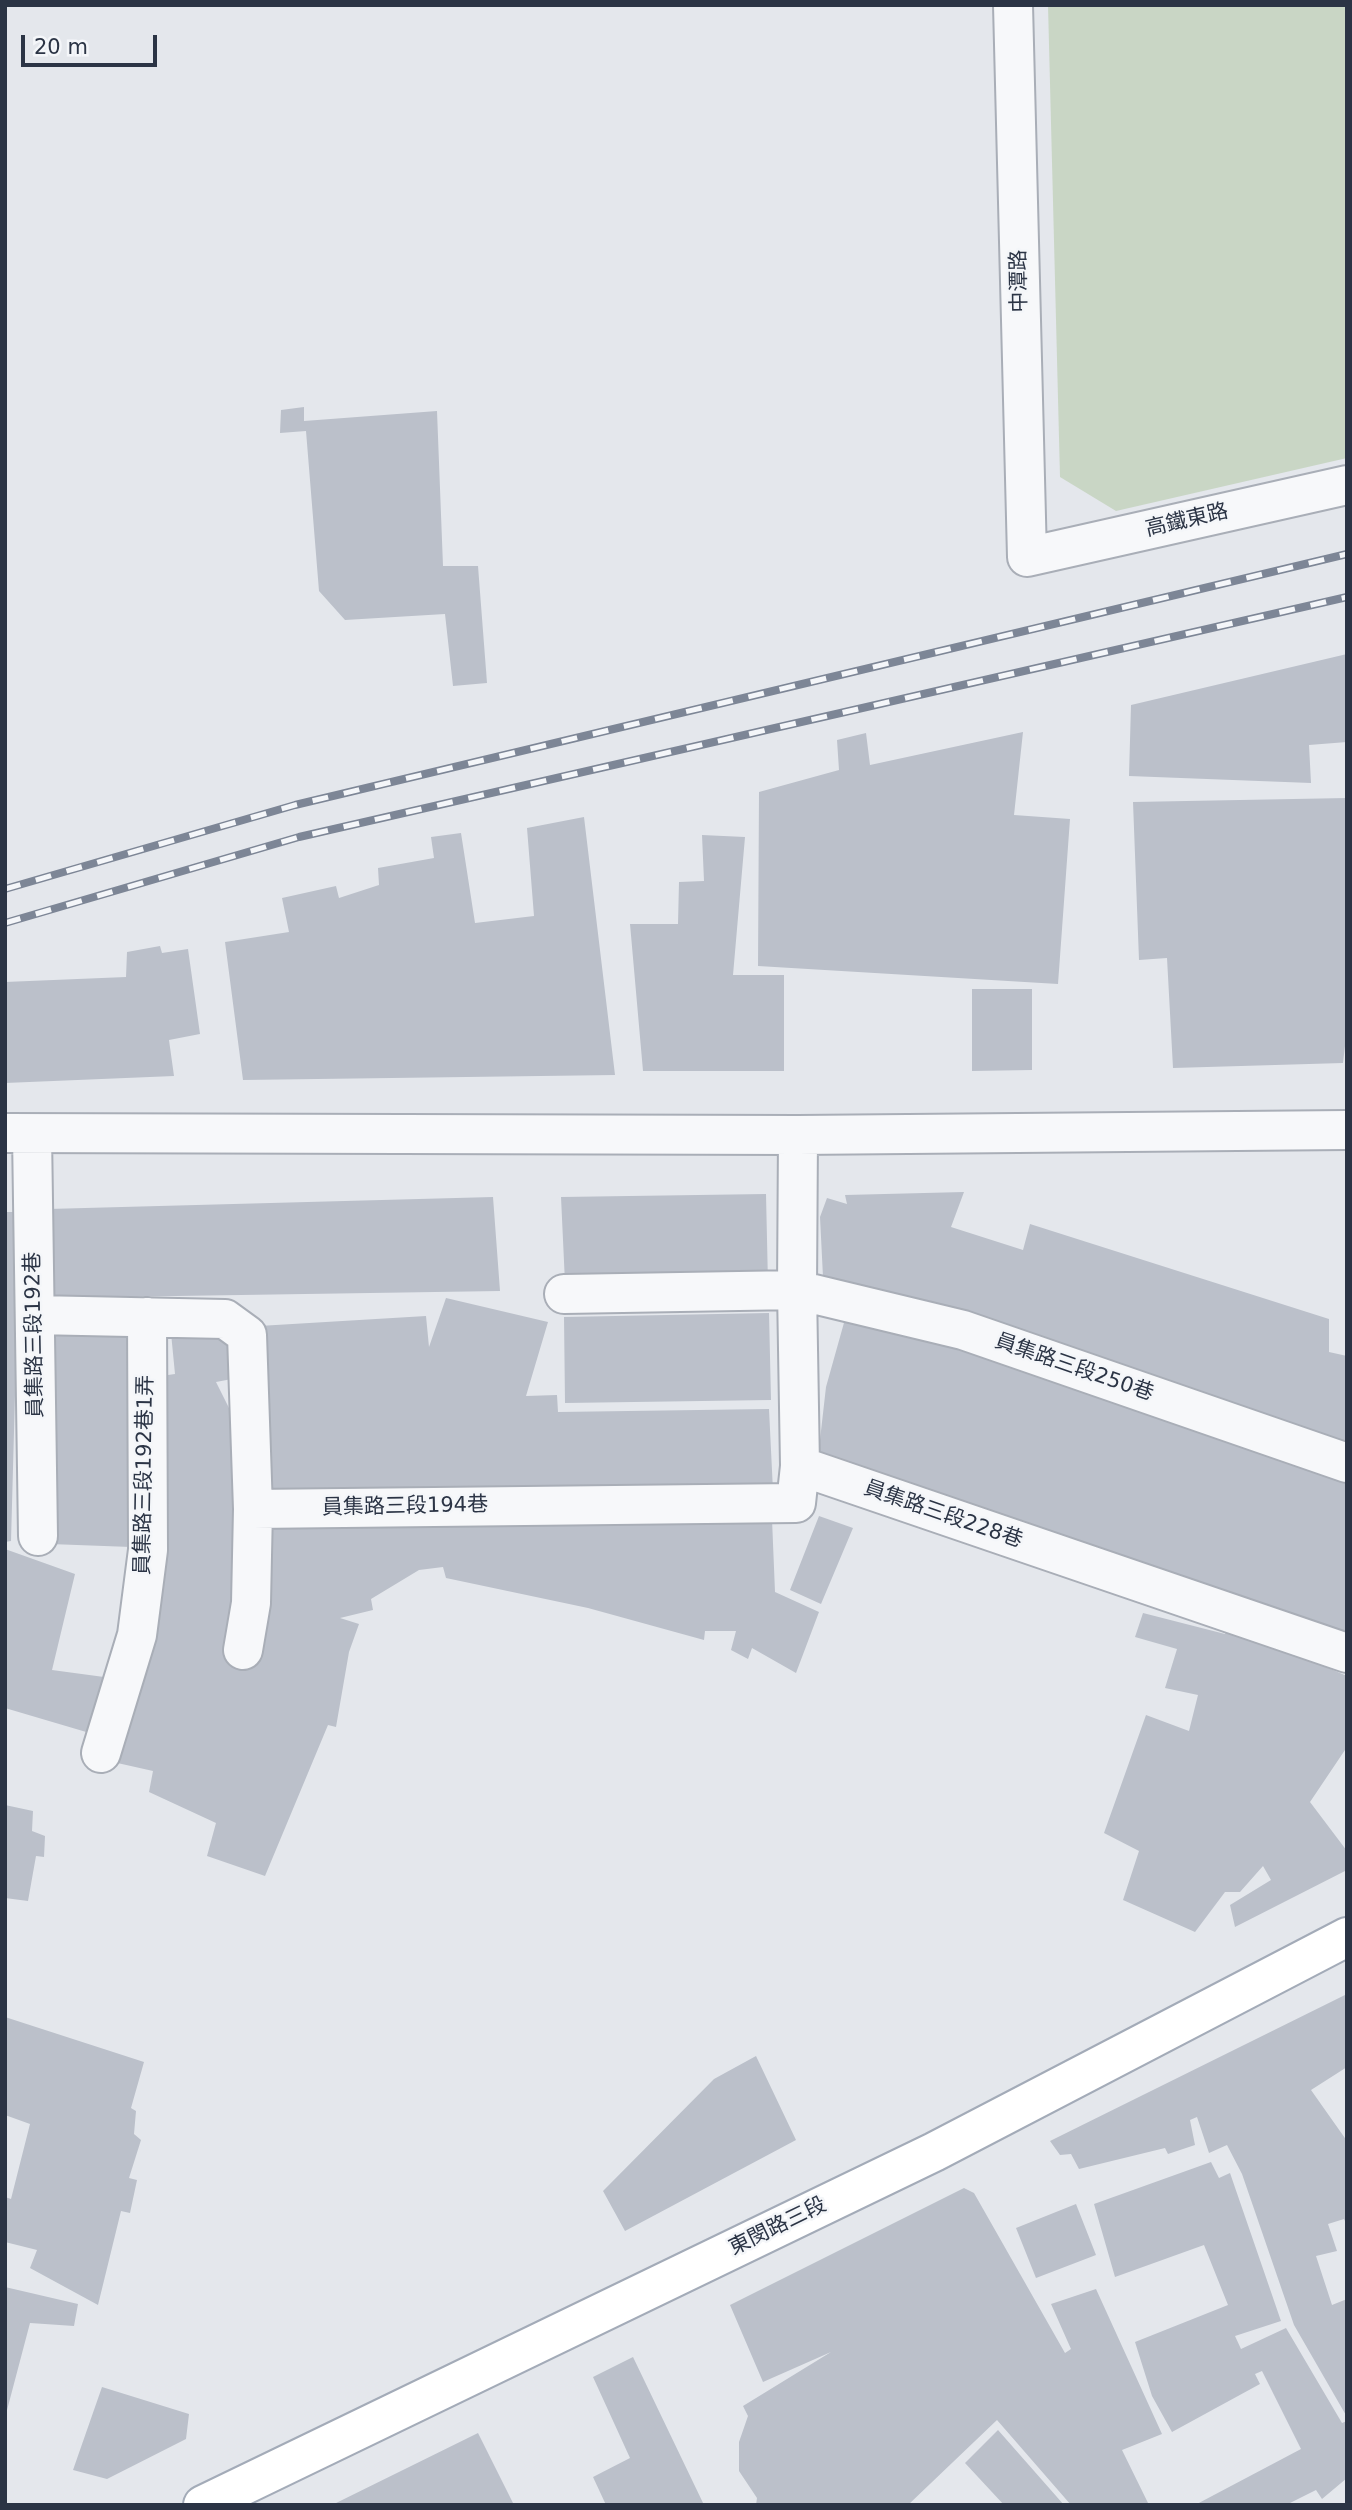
<!DOCTYPE html>
<meta charset="utf-8">
<style>
body{margin:0}
#map{position:relative;width:1352px;height:2510px;overflow:hidden;background:#e4e7ec;font-family:"DejaVu Sans",sans-serif}
canvas{display:block}
.frame{position:absolute;inset:0;border:7px solid #2b3445;pointer-events:none}
.scale{position:absolute;left:21px;top:35px;width:136px;height:32px;box-sizing:border-box;border:4px solid #2b3445;border-top:0;padding-left:9px;font-size:21px;line-height:24px;white-space:nowrap;color:#2b3445;-webkit-text-stroke:5px #f4f6f9;paint-order:stroke}
</style>
<div id="map">
<canvas width="1352" height="2510"></canvas>
<div class="frame"></div>
<div class="scale">20 m</div>
</div>
<script>
const c = document.querySelector('canvas').getContext('2d');
c.lineJoin = 'round';
function paint(path, color) { c.fillStyle = color; c.fill(path, 'evenodd'); }
const toPath = rows => new Path2D(rows.map(r => 'M' + r).join(''));
function trace(path, color, width, dash) { c.strokeStyle = color; c.lineWidth = width; c.lineCap = dash ? 'butt' : 'round'; c.setLineDash(dash || []); c.stroke(path); }
function label(font, color, halo, rows, align = 'center') {
  c.font = font + ' "DejaVu Sans","Noto Sans TC",sans-serif'; c.lineWidth = 5; c.setLineDash([]); c.textBaseline = 'middle'; c.strokeStyle = halo; c.fillStyle = color; for (const [text, x, y, turn = 0] of rows) {
    c.save(); c.translate(x, y); c.rotate((+turn || 0) * Math.PI / 180); c.textAlign = isNaN(turn) ? turn : align; if (halo) c.strokeText(text, 0, 0); c.fillText(text, 0, 0); c.restore();
  }
}
paint(toPath([
 [1048,5,1347,5,1347,458,1116,511,1060,477]
]), '#c9d6c5');
paint(toPath([
 [304,407,304,421,437,411,443,566,478,566,487,683,453,686,445,614,345,620,319,591,306,431,280,433,281,410],
 [1347,654,1347,742,1309,745,1311,783,1129,776,1131,705],
 [1023,732,1014,815,1070,819,1058,984,758,966,759,792,839,770,837,740,866,733,870,765],
 [1347,798,1347,1029,1343,1063,1173,1068,1167,958,1139,960,1133,802],
 [584,817,615,1075,243,1080,225,942,289,932,282,898,336,886,339,898,379,885,378,868,434,858,431,837,461,833,475,923,534,916,527,828],
 [702,835,745,837,733,975,784,975,784,1071,643,1071,630,924,678,924,679,882,704,881],
 [160,946,162,953,188,949,200,1034,169,1040,174,1076,5,1083,5,982,126,977,127,952],
 [972,989,1032,989,1032,1070,972,1071],
 [964,1192,951,1227,1023,1250,1030,1224,1329,1319,1329,1352,1347,1356,1347,1452,823,1277,820,1217,827,1198,847,1204,845,1195],
 [766,1194,768,1284,565,1283,561,1197],
 [493,1197,500,1291,46,1298,48,1209],
 [5,1212,20,1212,11,1541,5,1542],
 [446,1298,548,1322,526,1396,557,1395,558,1412,769,1409,773,1491,265,1490,259,1326,426,1316,429,1347],
 [847,1312,1347,1477,1347,1642,817,1466,826,1387],
 [769,1313,771,1400,565,1403,564,1317],
 [47,1324,127,1324,131,1547,50,1544],
 [222,1330,236,1343,237,1378,216,1382,236,1422,264,1532,277,1521,772,1519,775,1592,819,1612,796,1673,752,1648,748,1659,731,1650,736,1631,705,1631,704,1640,588,1608,446,1578,443,1567,419,1570,371,1599,373,1610,340,1618,359,1624,349,1652,336,1727,328,1725,265,1876,207,1856,216,1823,149,1792,153,1771,113,1762,159,1603,168,1375,175,1374,171,1333],
 [819,1516,853,1528,821,1604,790,1590],
 [5,1549,75,1574,52,1670,104,1677,93,1734,5,1708],
 [1143,1613,1225,1634,1229,1626,1347,1676,1347,1747,1310,1802,1347,1851,1347,1870,1235,1927,1230,1905,1271,1880,1263,1866,1240,1892,1225,1892,1195,1932,1123,1900,1139,1851,1104,1833,1146,1715,1189,1731,1198,1695,1165,1688,1177,1649,1135,1637],
 [5,1805,33,1811,32,1831,45,1836,44,1857,36,1856,28,1901,5,1898],
 [1347,1994,1347,2067,1311,2090,1347,2141,1347,2225,1344,2219,1328,2224,1337,2251,1316,2256,1332,2305,1347,2299,1347,2417,1294,2325,1242,2174,1227,2145,1209,2153,1197,2117,1190,2120,1195,2145,1168,2154,1165,2148,1079,2169,1071,2154,1060,2155,1050,2141],
 [5,2017,144,2062,131,2108,136,2111,134,2134,141,2140,129,2178,137,2180,130,2213,121,2211,98,2305,30,2268,37,2250,5,2242,5,2197,11,2199,30,2124,5,2115],
 [756,2056,796,2140,625,2231,603,2191,714,2079],
 [1211,2162,1219,2178,1230,2173,1281,2321,1235,2336,1241,2349,1286,2328,1342,2423,1347,2421,1347,2478,1322,2499,1316,2490,1286,2505,1195,2505,1301,2449,1262,2371,1255,2374,1260,2384,1172,2432,1152,2396,1135,2342,1228,2305,1204,2245,1115,2277,1094,2204],
 [964,2188,974,2193,1065,2353,1071,2349,1051,2304,1096,2289,1162,2434,1122,2450,1149,2505,1071,2505,997,2420,908,2505,756,2505,757,2498,739,2471,739,2442,748,2416,743,2406,831,2352,763,2382,730,2305],
 [1076,2204,1096,2255,1036,2278,1016,2228],
 [5,2287,78,2304,74,2326,30,2323,6,2414],
 [633,2357,704,2505,606,2505,593,2477,630,2458,593,2377],
 [102,2387,189,2414,186,2439,107,2479,73,2470],
 [998,2430,1064,2505,1004,2505,965,2463],
 [478,2433,514,2505,332,2505]
]), '#bbc0ca');
const minor = toPath([
 [1013,5,1027,557,1347,485],
 [5,1133,798,1135,1347,1130],
 [32,1134,38,1536],
 [798,1135,797,1290,800,1466],
 [564,1294,797,1290,963,1330,1347,1463],
 [35,1315,225,1319,247,1335,253,1509,796,1503,800,1466,1347,1653],
 [243,1650,251,1603,253,1509],
 [101,1753,137,1635,148,1550,147,1317]
]);
const major = toPath([
 [203,2505,934,2152,1347,1937]
]);
trace(minor, '#a9aeb7', 42);
trace(major, '#a3abb8', 42);
trace(minor, '#f7f8fa', 38);
trace(major, '#fff', 38);
const rail = toPath([
 [5,889,295,805,1347,554],
 [5,923,299,837,1347,597]
]);
trace(rail, '#7d8696', 8);
trace(rail, '#f4f6f9', 5, [16]);
label('21px', '#2b3445', '#f4f6f9', [
 ["中潭路",1020,281,-91],
 ["高鐵東路",1187,521,-13],
 ["員集路三段192巷",35,1335,-91],
 ["員集路三段250巷",1074,1368,19],
 ["員集路三段192巷1弄",145,1475,-89],
 ["員集路三段194巷",405,1507,-1],
 ["員集路三段228巷",943,1515,19],
 ["東閔路三段",778,2227,-26]
]);
</script>
